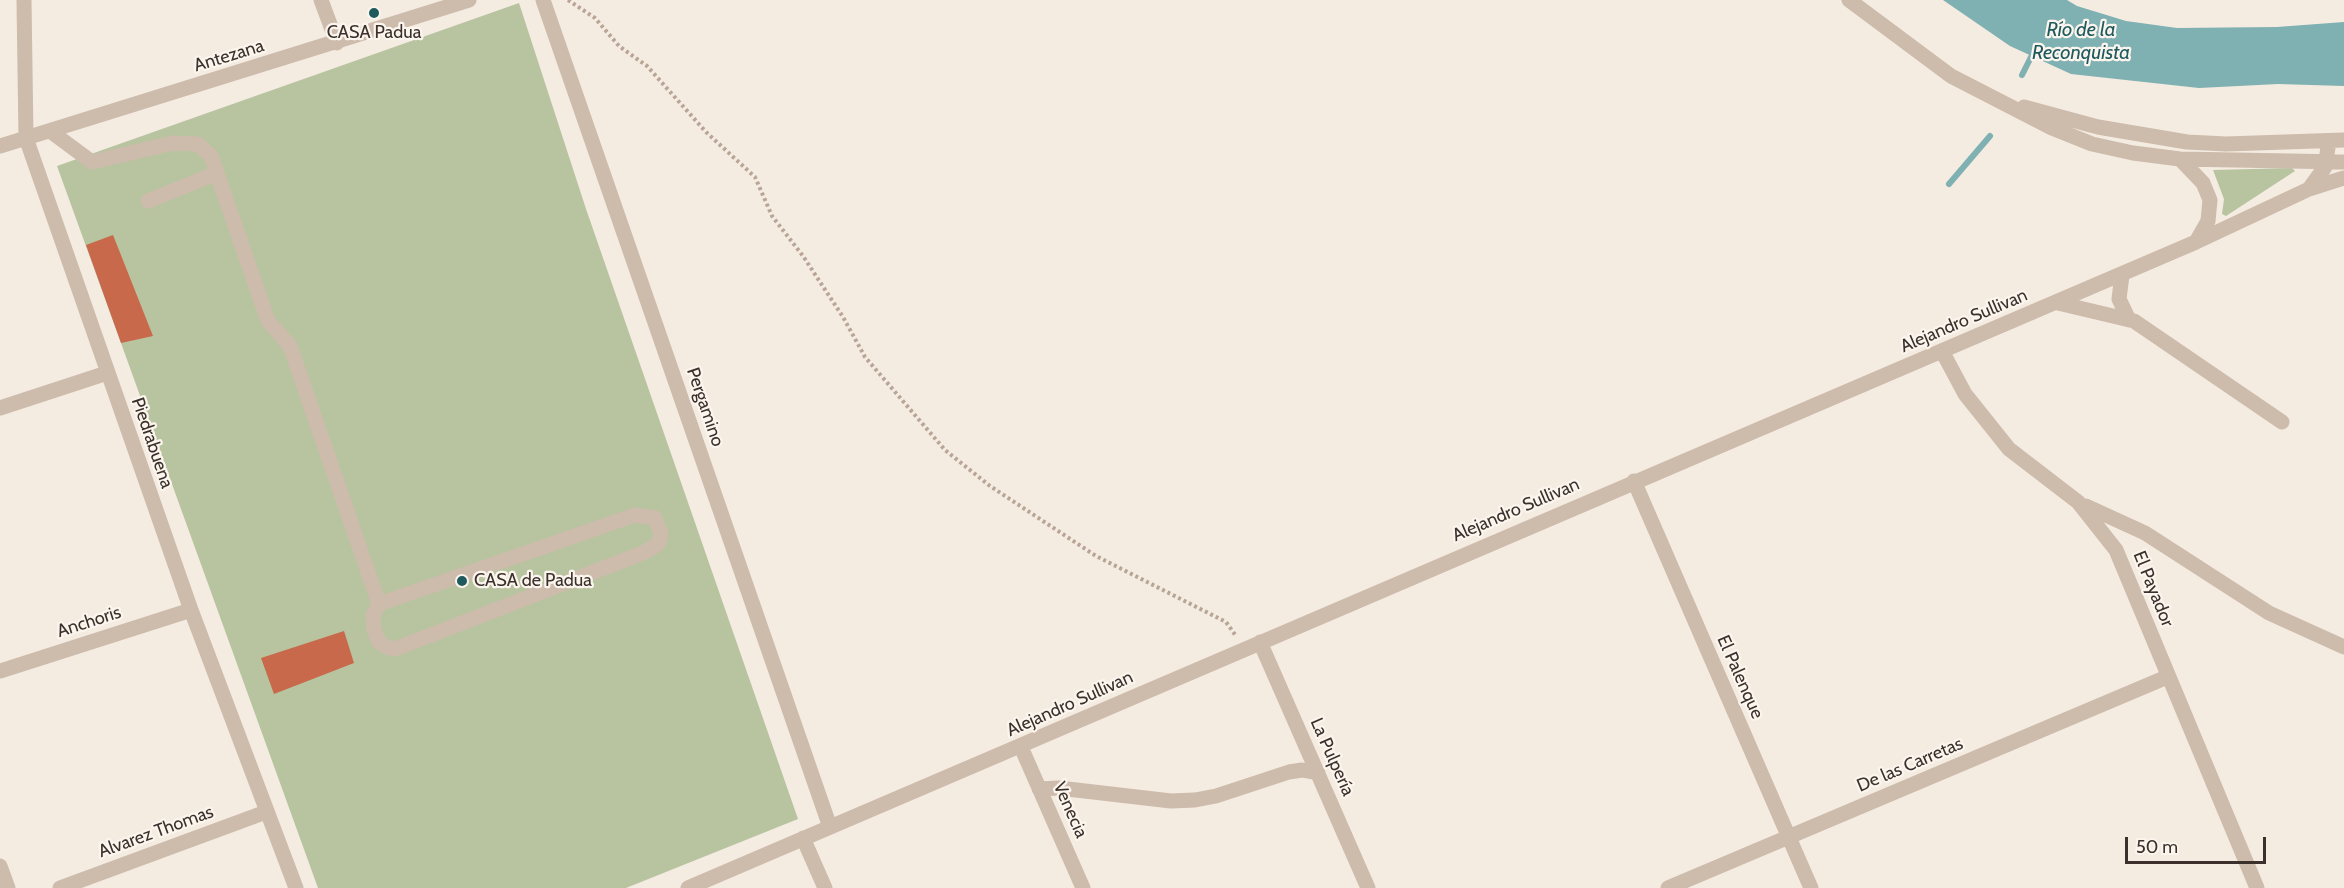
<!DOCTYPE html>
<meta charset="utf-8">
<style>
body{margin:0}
#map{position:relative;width:2344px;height:888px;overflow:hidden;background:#f4ebe1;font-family:Cabin,sans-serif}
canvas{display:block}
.scale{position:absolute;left:2125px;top:837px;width:141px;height:27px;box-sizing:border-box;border:3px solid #3b302b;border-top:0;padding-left:8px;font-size:18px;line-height:21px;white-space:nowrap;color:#3b302b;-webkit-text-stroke:4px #fbf5ee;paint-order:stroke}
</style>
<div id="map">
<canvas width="2344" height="888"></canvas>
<div class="scale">50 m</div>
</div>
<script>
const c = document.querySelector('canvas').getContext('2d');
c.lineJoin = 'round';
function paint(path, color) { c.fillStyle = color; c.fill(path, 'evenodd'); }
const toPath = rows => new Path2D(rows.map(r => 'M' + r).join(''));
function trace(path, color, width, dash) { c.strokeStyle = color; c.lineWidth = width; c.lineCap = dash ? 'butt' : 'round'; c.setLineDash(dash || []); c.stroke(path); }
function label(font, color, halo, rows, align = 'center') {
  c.font = font + ' Cabin,sans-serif'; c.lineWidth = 4.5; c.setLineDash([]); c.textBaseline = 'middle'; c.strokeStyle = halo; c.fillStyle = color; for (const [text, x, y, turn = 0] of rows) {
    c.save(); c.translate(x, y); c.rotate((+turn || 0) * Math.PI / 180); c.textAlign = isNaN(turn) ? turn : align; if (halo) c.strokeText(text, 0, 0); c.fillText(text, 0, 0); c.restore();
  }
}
paint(toPath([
 [519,3,586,209,798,819,626,888,318,888,57,166],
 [2292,168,2295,171,2226,216,2222,214,2224,199,2213,170]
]), '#b8c4a0');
paint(toPath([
 [1943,0,2067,0,2077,6,2126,21,2177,28,2277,27,2344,22,2344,86,2278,84,2199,88,2071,74,2010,46]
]), '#7fb0b2');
trace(toPath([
 [2022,75,2035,49],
 [1949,184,1990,136]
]), '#7fb0b2', 6);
paint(toPath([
 [113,235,153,336,121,343,86,245],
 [344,631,354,663,274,694,261,658]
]), '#c8694b');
trace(toPath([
 [568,0,595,18,619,46,647,66,706,132,755,177,772,216,803,256,843,317,865,357,945,450,990,486,1096,556,1226,622,1236,636]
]), '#b9a596', 4, [3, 3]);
trace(toPath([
 [24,0,26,138,191,610,296,888],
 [321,0,337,43],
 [543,0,830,827],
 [1849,0,1951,76,2052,128,2092,144,2133,153,2180,159,2344,162],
 [2024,107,2098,127,2187,142,2226,144,2344,140],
 [50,131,92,162,173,143,198,144,211,156,268,321,290,346,379,604,373,615,374,630,379,642,386,647,395,649,645,552,658,544,661,534,655,518,635,515,379,604],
 [0,146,469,0],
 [2180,159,2203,183,2210,200,2208,221,2196,242],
 [2309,189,2344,178],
 [148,201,217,173],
 [2122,275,2119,299,2129,320],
 [2058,303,2134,321,2282,422],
 [1942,351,1965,394,2009,449,2078,502,2116,550,2257,888],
 [0,408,107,373],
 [1634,481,1811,888],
 [2086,506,2145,533,2269,613,2344,647],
 [1260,642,1368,888],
 [0,671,191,610],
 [1021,747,1083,888],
 [1039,789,1059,788,1171,801,1195,800,1216,796,1289,772,1302,770,1318,773],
 [803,838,825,888],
 [0,866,8,888],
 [60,888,266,812],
 [688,888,2196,242,2309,189,2325,167,2329,141],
 [1668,888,2167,677]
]), '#cdbbac', 15);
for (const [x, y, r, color] of [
 [374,13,6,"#1f5a5e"],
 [462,581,6,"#1f5a5e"]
]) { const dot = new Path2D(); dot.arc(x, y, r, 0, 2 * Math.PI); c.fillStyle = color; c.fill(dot); trace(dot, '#fbf5ee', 2); }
label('18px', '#3b302b', '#fbf5ee', [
 ["CASA Padua",374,33],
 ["CASA de Padua",474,581,"left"]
]);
label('18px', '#3b302b', '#fbf5ee', [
 ["Antezana",229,56,-17],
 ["Alejandro Sullivan",1964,321,-23],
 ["Pergamino",705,407,71],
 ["Piedrabuena",152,443,71],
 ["Alejandro Sullivan",1516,510,-23],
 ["El Payador",2153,589,68],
 ["Anchoris",89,622,-18],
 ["El Palenque",1740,677,66],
 ["Alejandro Sullivan",1070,704,-24],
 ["La Pulpería",1332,757,66],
 ["De las Carretas",1910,765,-23],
 ["Venecia",1070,810,66],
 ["Alvarez Thomas",156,832,-20]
]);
label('italic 20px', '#1f5a5e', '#fbf5ee', [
 ["Río de la",2081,30],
 ["Reconquista",2081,53]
]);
</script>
